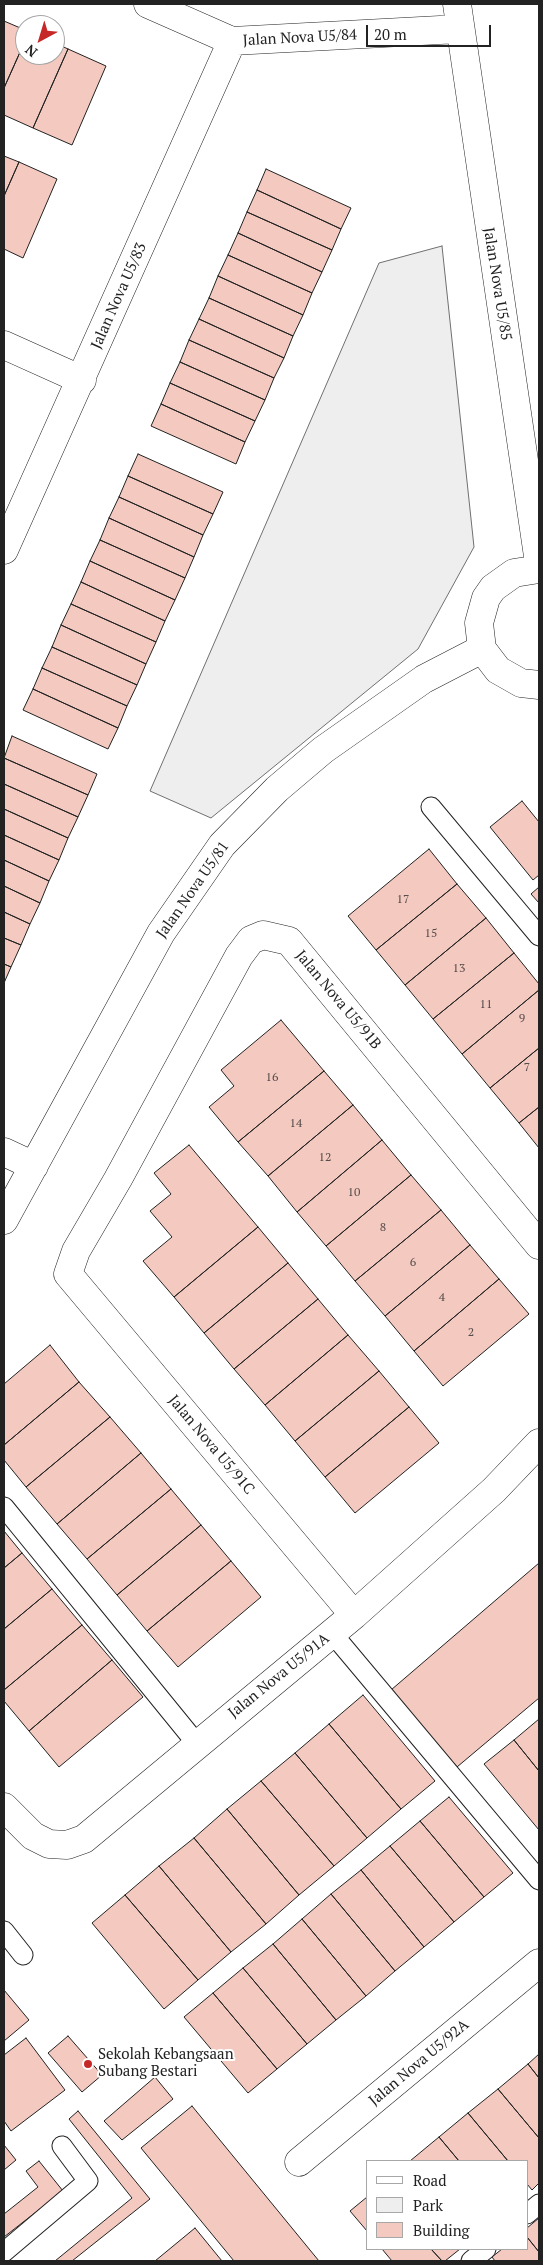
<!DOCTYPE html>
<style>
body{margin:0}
#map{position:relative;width:543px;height:2265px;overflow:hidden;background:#fff;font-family:"PT Serif",serif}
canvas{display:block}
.frame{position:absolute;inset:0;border:5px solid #222;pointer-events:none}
.legend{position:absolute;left:366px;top:2160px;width:162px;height:90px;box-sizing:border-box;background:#fff;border:1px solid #a7a7a7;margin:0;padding:6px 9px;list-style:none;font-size:15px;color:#222}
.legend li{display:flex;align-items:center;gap:10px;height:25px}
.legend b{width:25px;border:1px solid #a7a7a7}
.north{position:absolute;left:15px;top:15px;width:50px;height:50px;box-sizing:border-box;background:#fff;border:1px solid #a7a7a7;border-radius:50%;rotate:219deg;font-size:14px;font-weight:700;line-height:20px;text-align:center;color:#222}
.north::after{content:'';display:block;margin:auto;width:18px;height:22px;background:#c62828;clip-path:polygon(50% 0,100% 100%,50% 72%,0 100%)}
.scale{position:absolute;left:366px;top:25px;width:125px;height:22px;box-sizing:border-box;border:2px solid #222;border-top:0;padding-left:6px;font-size:15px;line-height:18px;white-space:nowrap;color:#222;-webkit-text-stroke:4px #fff;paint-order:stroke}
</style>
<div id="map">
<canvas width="543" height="2265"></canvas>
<div class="frame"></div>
<ul class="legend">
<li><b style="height:6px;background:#fff"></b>Road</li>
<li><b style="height:14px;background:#eee"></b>Park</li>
<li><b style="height:14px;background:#f3c9c0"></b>Building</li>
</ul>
<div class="north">N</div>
<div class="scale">20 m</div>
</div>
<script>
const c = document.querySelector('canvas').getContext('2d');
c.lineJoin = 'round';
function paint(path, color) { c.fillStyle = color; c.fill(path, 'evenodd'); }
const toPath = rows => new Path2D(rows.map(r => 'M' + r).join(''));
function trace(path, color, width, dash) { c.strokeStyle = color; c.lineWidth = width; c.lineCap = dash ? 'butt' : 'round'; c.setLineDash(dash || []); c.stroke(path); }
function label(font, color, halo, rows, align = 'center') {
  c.font = font + ' "PT Serif",serif'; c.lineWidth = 4; c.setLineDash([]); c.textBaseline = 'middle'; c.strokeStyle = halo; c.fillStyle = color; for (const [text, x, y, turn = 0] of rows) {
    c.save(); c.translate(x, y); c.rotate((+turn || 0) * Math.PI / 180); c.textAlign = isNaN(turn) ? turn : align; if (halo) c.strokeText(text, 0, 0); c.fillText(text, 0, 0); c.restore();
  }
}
const green = toPath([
 [442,246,474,547,418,649,211,818,150,791,379,263,442,246]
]);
paint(green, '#eee');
trace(green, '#6f6f6f', 1);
const building = toPath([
 [4,21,25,30,25,41,4,88,4,21],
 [25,41,25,55,55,55,55,43,68,49,33,128,4,115,4,88,25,41],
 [68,49,106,66,72,145,33,128,68,49],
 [4,156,19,162,4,196,4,156],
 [19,162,57,179,23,258,4,249,4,196,19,162],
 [266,169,351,208,341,229,257,190,266,169],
 [257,190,341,229,332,250,247,212,257,190],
 [247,212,332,250,322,272,238,233,247,212],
 [238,233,322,272,312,293,228,255,238,233],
 [228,255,312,293,303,315,218,276,228,255],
 [218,276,303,315,293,336,209,298,218,276],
 [209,298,293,336,284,358,199,319,209,298],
 [199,319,284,358,274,378,189,340,199,319],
 [189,340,274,378,265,400,180,362,189,340],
 [180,362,265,400,255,421,170,383,180,362],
 [170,383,255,421,245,442,161,404,170,383],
 [161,404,245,442,236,464,151,426,161,404],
 [138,454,223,492,213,514,128,476,138,454],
 [128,476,213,514,203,535,119,497,128,476],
 [119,497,203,535,194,557,109,518,119,497],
 [109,518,194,557,185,578,100,540,109,518],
 [100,540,185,578,175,600,90,561,100,540],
 [90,561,175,600,165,621,81,582,90,561],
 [81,582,165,621,156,642,71,604,81,582],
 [71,604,156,642,146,664,61,625,71,604],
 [61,625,146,664,137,685,52,647,61,625],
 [52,647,137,685,127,706,42,668,52,647],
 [42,668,127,706,118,728,33,689,42,668],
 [33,689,118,728,108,749,23,710,33,689],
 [12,736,97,774,88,795,4,758,12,736],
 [4,758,88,795,78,817,4,784,4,758],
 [4,784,78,817,68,838,4,809,4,784],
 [522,801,539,822,539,875,533,880,490,827,522,801],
 [4,809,68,838,59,860,4,835,4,809],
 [4,835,59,860,49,881,4,860,4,835],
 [429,849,457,884,376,950,348,916,429,849],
 [4,860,49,881,40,903,4,886,4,860],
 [457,884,486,918,405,985,376,950,457,884],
 [4,886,40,903,30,924,4,912,4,886],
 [539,887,539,903,531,894,539,887],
 [4,912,30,924,21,945,4,938,4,912],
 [486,918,514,953,433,1019,405,985,486,918],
 [4,938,21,945,11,967,4,964,4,938],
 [514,953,539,984,539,990,462,1054,433,1019,514,953],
 [4,964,11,967,4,983,4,964],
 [539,990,539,1048,490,1088,462,1054,539,990],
 [281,1020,324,1071,238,1142,209,1107,234,1086,221,1070,281,1020],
 [539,1048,539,1107,519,1123,490,1088,539,1048],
 [324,1071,353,1105,268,1176,238,1142,324,1071],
 [353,1105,382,1140,297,1212,268,1176,353,1105],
 [539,1107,539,1148,519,1123,539,1107],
 [382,1140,411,1175,326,1246,297,1212,382,1140],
 [189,1145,258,1227,174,1297,143,1261,172,1237,150,1211,171,1194,154,1173,189,1145],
 [411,1175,441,1210,355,1281,326,1246,411,1175],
 [441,1210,470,1245,385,1316,355,1281,441,1210],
 [258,1227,288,1263,204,1333,174,1297,258,1227],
 [470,1245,499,1279,414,1351,385,1316,470,1245],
 [288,1263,318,1299,234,1369,204,1333,288,1263],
 [499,1279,529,1314,443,1386,414,1351,499,1279],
 [318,1299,348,1335,265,1405,234,1369,318,1299],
 [348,1335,379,1371,295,1441,265,1405,348,1335],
 [50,1345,79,1382,4,1445,4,1384,50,1345],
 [379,1371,409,1407,325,1477,295,1441,379,1371],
 [79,1382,110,1417,26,1487,4,1460,4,1445,79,1382],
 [409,1407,439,1443,355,1513,325,1477,409,1407],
 [110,1417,141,1453,57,1524,26,1487,110,1417],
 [141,1453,171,1489,87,1559,57,1524,141,1453],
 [171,1489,201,1525,117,1595,87,1559,171,1489],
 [201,1525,231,1561,147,1631,117,1595,201,1525],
 [4,1531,22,1553,4,1568,4,1531],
 [22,1553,52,1589,4,1629,4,1568,22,1553],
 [231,1561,261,1597,178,1667,147,1631,231,1561],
 [539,1563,539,1698,457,1767,391,1690,539,1563],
 [52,1589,82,1625,4,1690,4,1629,52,1589],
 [82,1625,112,1660,29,1731,4,1701,4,1690,82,1625],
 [112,1660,143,1697,59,1767,29,1731,112,1660],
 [363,1695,435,1781,401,1809,329,1724,363,1695],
 [539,1719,539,1771,514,1740,539,1719],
 [329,1724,401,1809,367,1838,295,1753,329,1724],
 [514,1740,539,1771,539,1830,484,1764,514,1740],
 [295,1753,367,1838,334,1866,261,1781,295,1753],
 [261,1781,334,1866,299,1895,227,1809,261,1781],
 [449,1797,513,1873,484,1897,420,1821,449,1797],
 [227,1809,299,1895,266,1924,194,1838,227,1809],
 [420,1821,484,1897,454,1922,390,1846,420,1821],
 [194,1838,266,1924,231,1952,159,1866,194,1838],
 [390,1846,454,1922,424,1947,361,1870,390,1846],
 [159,1866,231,1952,198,1980,125,1895,159,1866],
 [361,1870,424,1947,395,1971,331,1894,361,1870],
 [331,1894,395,1971,366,1996,302,1919,331,1894],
 [125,1895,198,1980,164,2009,92,1923,125,1895],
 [302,1919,366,1996,336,2020,273,1944,302,1919],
 [273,1944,336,2020,307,2044,243,1968,273,1944],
 [243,1968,307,2044,277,2069,213,1993,243,1968],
 [4,1990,29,2020,4,2041,4,1990],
 [213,1993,277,2069,248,2093,184,2017,213,1993],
 [68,2036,102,2075,82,2092,48,2053,68,2036],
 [26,2038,65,2090,11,2131,4,2121,4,2055,26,2038],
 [539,2054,539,2078,528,2064,539,2054],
 [528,2064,539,2078,539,2138,498,2089,528,2064],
 [155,2077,173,2099,122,2140,104,2121,155,2077],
 [498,2089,539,2138,539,2183,532,2190,527,2184,527,2161,508,2161,468,2113,498,2089],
 [192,2106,319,2261,234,2261,141,2148,192,2106],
 [78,2111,150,2199,72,2261,55,2261,132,2198,69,2119,78,2111],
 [468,2113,508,2161,459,2161,439,2137,468,2113],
 [439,2137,459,2161,410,2161,439,2137],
 [4,2145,16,2160,4,2170,4,2145],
 [39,2161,63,2191,4,2237,4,2214,38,2187,26,2171,39,2161],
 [367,2197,367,2231,350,2211,367,2197],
 [539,2218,539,2252,527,2237,527,2228,539,2218],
 [195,2228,222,2261,155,2261,195,2228],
 [527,2237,539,2252,539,2261,495,2261,492,2257,502,2249,527,2249,527,2237],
 [382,2249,431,2249,442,2261,392,2261,382,2249],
 [431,2249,460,2249,445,2261,442,2261,431,2249]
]);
paint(building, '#f3c9c0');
trace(building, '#222', 1);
const service = toPath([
 [431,807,539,936],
 [4,1507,197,1744],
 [332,1633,539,1880],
 [4,1931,23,1955],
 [527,2214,539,2204],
 [4,2252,88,2181,62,2146],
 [471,2261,486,2249]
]);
const minor = toPath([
 [148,4,232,41,459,29],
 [457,4,539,563],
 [4,345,82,380],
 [4,550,232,41],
 [539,569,514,573,493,588,486,598,479,623,482,649,498,670,521,683,539,685],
 [4,1152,34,1166],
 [4,1220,161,933,222,845,277,789,323,750,424,679,482,649],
 [354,1615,68,1274,76,1251,118,1179,239,956,251,940,263,935,289,941,539,1245],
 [4,1807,33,1836,49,1844,67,1845,84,1839,354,1615,494,1490,539,1443],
 [299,2162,539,1963]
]);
trace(service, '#222', 21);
trace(minor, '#222', 29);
trace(service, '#fff', 19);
trace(minor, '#fff', 28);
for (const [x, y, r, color] of [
 [88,2064,5,"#c62828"]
]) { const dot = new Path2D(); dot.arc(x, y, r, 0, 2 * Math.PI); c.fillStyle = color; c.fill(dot); trace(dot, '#fff', 2); }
label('12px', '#564c4a', null, [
 ["17",403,900],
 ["15",431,934],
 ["13",459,969],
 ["11",486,1005],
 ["9",522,1019],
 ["7",527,1068],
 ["16",272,1078],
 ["14",296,1124],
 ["12",325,1158],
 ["10",354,1193],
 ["8",383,1228],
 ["6",413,1263],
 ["4",442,1298],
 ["2",471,1333]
]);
label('15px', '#222', '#fff', [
 ["Jalan Nova U5/84",300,38,-3],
 ["Jalan Nova U5/85",497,284,81],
 ["Jalan Nova U5/83",119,296,-66],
 ["Jalan Nova U5/81",193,890,-55],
 ["Jalan Nova U5/91B",338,1000,50],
 ["Jalan Nova U5/91C",211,1445,50],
 ["Jalan Nova U5/91A",279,1676,-39],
 ["Jalan Nova U5/92A",419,2063,-40]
]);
label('15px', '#222', '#fff', [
 ["Sekolah Kebangsaan",98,2055],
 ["Subang Bestari",98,2072]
], 'left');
</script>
